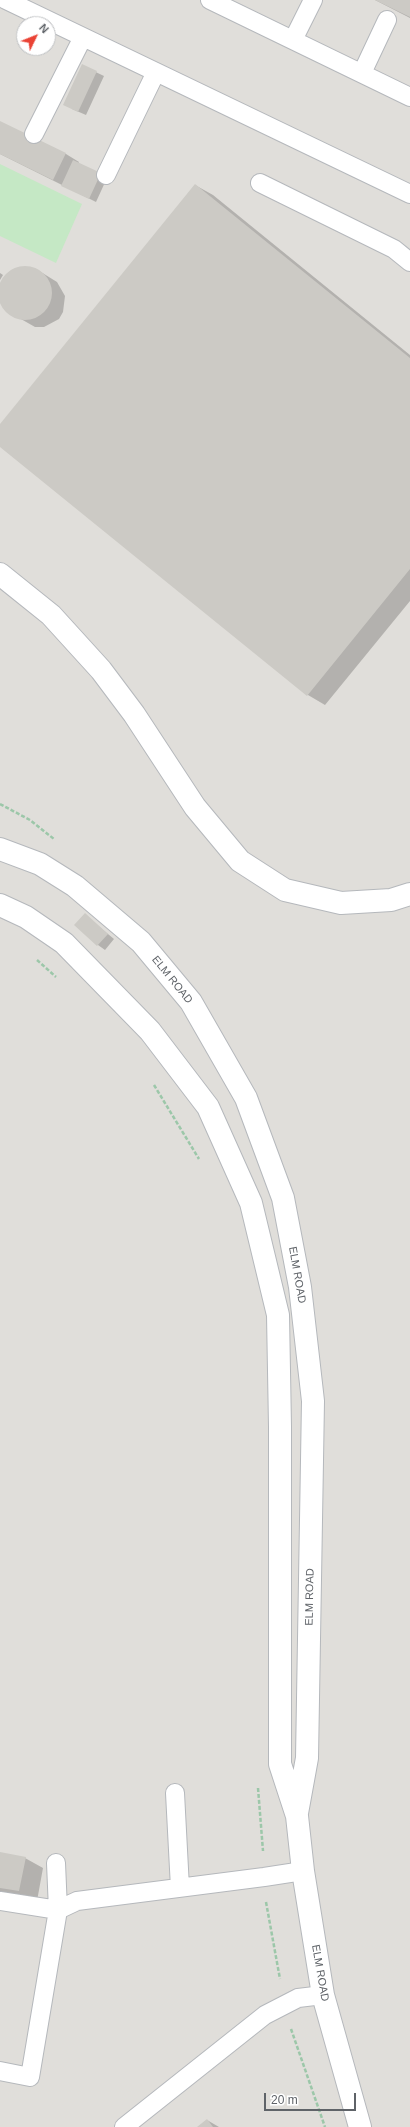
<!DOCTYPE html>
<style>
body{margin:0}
#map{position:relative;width:410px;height:2127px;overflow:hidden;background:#f1efe8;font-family:Helvetica,sans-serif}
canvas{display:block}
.north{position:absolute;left:16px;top:16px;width:40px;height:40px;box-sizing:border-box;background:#fff;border:1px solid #bfc1c3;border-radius:50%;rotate:47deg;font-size:11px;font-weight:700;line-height:16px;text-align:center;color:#5f6368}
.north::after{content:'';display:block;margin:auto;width:14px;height:18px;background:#ea4335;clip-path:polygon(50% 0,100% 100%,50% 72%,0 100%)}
.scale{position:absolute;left:264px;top:2093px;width:92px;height:18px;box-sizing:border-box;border:2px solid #5f6368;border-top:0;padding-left:5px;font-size:12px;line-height:14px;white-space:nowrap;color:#5f6368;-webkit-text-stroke:3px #fff;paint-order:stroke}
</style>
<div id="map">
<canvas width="410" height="2127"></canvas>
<div class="north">N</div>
<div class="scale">20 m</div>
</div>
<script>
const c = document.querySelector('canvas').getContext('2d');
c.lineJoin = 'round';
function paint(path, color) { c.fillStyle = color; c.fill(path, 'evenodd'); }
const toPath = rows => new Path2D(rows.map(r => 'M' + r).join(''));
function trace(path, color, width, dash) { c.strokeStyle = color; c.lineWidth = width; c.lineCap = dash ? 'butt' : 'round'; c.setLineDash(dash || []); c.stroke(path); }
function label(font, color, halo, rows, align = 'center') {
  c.font = font + ' Helvetica,sans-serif'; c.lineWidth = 3; c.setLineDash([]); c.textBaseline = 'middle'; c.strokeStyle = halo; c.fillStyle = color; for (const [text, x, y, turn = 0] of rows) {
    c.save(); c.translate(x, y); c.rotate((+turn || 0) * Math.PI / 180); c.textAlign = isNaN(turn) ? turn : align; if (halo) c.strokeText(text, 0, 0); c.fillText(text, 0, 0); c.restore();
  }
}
paint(toPath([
 [0,0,410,0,410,2127,0,2127],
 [24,24,48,24,48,48,24,48]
]), '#e0deda');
paint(toPath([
 [0,164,82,204,56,263,0,236]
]), '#c5e8c5');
paint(toPath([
 [375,0,410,0,410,18],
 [83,66,104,76,86,115,72,109],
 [0,122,66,154,79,162,78,164,107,178,96,202,0,154],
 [195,185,213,195,410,355,410,601,325,705,308,695,0,446,0,426],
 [20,267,36,269,57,282,65,296,63,312,59,319,44,327,35,327,5,310,0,297,5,276,12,270],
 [0,273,3,275,0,280],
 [85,915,114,939,105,950,98,945],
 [0,1853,25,1858,43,1868,37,1901,0,1894],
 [207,2120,219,2127,198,2127]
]), '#0003');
paint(toPath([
 [375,0,410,0,410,17],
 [82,64,97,71,78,112,63,105],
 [0,121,66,153,53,180,0,154],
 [73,160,101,173,89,199,61,186],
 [195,184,410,358,410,569,307,696,0,447,0,424],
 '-2 293a27 27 0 1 1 54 0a27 27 0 1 1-54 0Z',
 [85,913,108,934,97,946,74,925],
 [0,1852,26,1857,19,1891,0,1888],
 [207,2119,213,2127,197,2127]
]), '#cccac5');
const service = toPath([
 [6,0,410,194],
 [210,0,410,97],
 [293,40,313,0],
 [362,73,387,20],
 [34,134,83,37],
 [106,175,156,72],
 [260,183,394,249,410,262],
 [175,1793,180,1888],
 [0,1901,58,1910,77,1901,264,1877,303,1871],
 [0,2071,30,2077,58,1910,56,1863],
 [124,2127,265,2015,298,1998,323,1995]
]);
const minor = toPath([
 [0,574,51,615,101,670,134,714,195,807,240,861,285,890,341,903,391,900,410,894],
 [0,849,40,864,75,886,141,942,191,1002,246,1098,283,1198,300,1287,313,1401,307,1758,297,1813],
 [0,905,26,917,64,943,150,1031,208,1107,251,1203,278,1315,280,1427,280,1764,297,1816,303,1871,323,1995,360,2127]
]);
trace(service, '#b5b8bc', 20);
trace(minor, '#b5b8bc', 24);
trace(toPath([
 [0,804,30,820,54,839],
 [37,960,56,977],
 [154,1085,199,1159],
 [258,1788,263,1851],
 [266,1902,280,1979],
 [291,2029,325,2127]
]), '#9cc7a9', 2.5, [4, 2]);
trace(service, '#fff', 18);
trace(minor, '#fff', 22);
label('11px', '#5f6368', '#fff', [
 ["ELM ROAD",172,980,51],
 ["ELM ROAD",297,1275,80],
 ["ELM ROAD",310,1597,-89],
 ["ELM ROAD",320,1973,80]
]);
</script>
